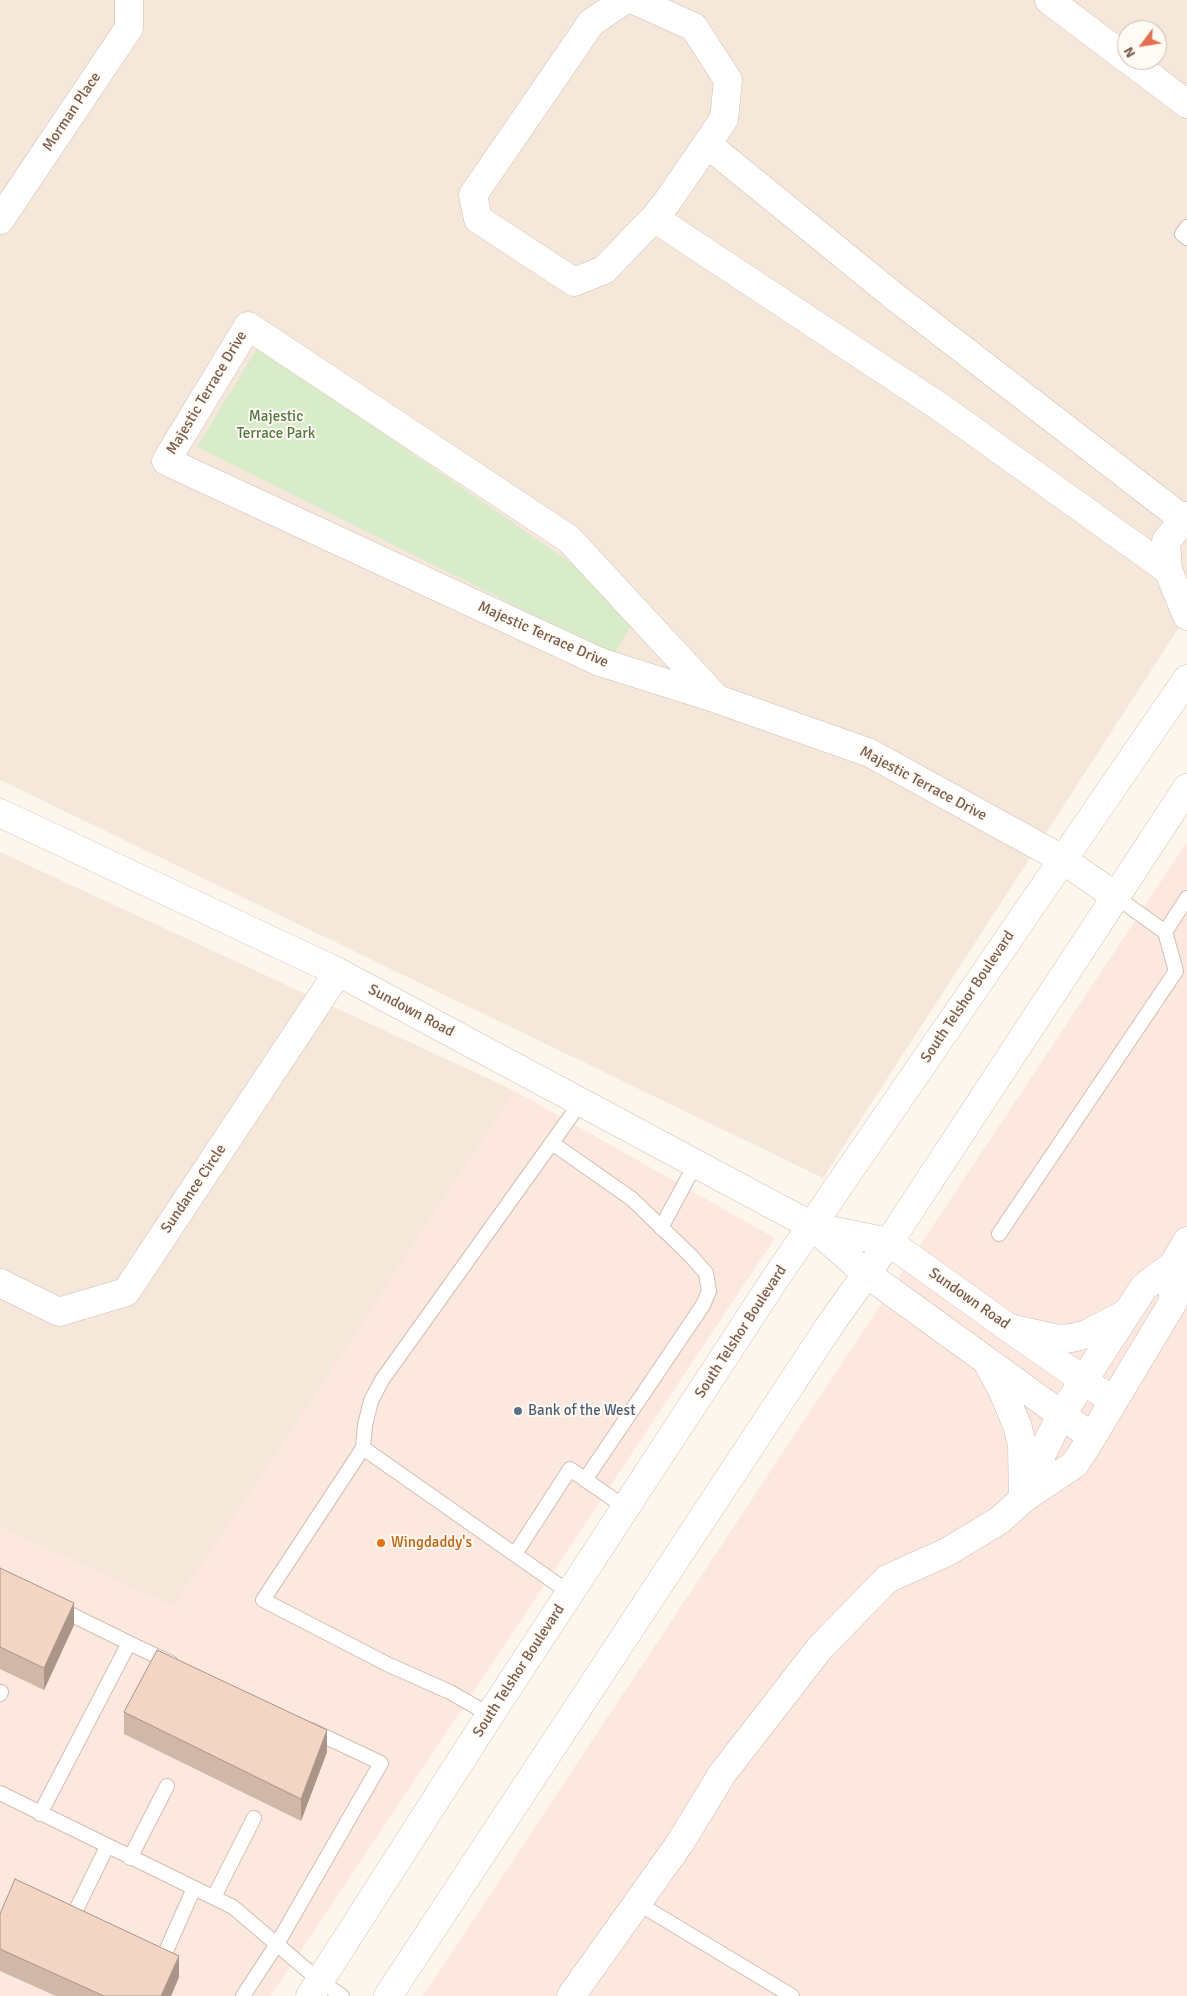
<!DOCTYPE html>
<style>
body{margin:0}
#map{position:relative;width:1187px;height:1996px;overflow:hidden;background:#fdf6ec;font-family:Signika,sans-serif}
canvas{display:block}
.north{position:absolute;left:1117px;top:20px;width:50px;height:50px;box-sizing:border-box;background:#fffaf3;border:1px solid #cabbb1;border-radius:50%;rotate:239deg;font-size:14px;font-weight:700;line-height:20px;text-align:center;color:#7a5c4d}
.north::after{content:'';display:block;margin:auto;width:18px;height:22px;background:#e76f51;clip-path:polygon(50% 0,100% 100%,50% 72%,0 100%)}
</style>
<div id="map">
<canvas width="1187" height="1996"></canvas>
<div class="north">N</div>
</div>
<script>
const c = document.querySelector('canvas').getContext('2d');
c.lineJoin = 'round';
function paint(path, color) { c.fillStyle = color; c.fill(path, 'evenodd'); }
const toPath = rows => new Path2D(rows.map(r => 'M' + r).join(''));
function trace(path, color, width, dash) { c.strokeStyle = color; c.lineWidth = width; c.lineCap = dash ? 'butt' : 'round'; c.setLineDash(dash || []); c.stroke(path); }
function label(font, color, halo, rows, align = 'center') {
  c.font = font + ' Signika,sans-serif'; c.lineWidth = 4; c.setLineDash([]); c.textBaseline = 'middle'; c.strokeStyle = halo; c.fillStyle = color; for (const [text, x, y, turn = 0] of rows) {
    c.save(); c.translate(x, y); c.rotate((+turn || 0) * Math.PI / 180); c.textAlign = isNaN(turn) ? turn : align; if (halo) c.strokeText(text, 0, 0); c.fillText(text, 0, 0); c.restore();
  }
}
paint(toPath([
 [0,0,1187,0,1187,615,823,1178,0,780],
 [1127,30,1157,30,1157,60,1127,60],
 [0,852,515,1091,297,1424,173,1607,0,1529]
]), '#f5e8da');
paint(toPath([
 [1187,842,1187,1996,423,1996],
 [515,1091,775,1238,271,1996,0,1996,0,1527,173,1606,297,1424]
]), '#fde8e0');
paint(toPath([
 [258,347,580,569,630,627,614,655,197,447]
]), '#d8ecc9');
const service = toPath([
 [1187,227,1182,234,1187,238],
 [1115,896,1165,932,1187,898],
 [552,1143,632,1199,691,1256,706,1273,709,1291,703,1305,585,1480],
 [661,1228,696,1163],
 [999,1234,1176,971,1165,932],
 [363,1448,365,1425,371,1401,382,1380,581,1102],
 [515,1554,570,1469,626,1508],
 [129,1643,171,1663],
 [0,1694,1,1692],
 [490,1715,450,1692,389,1665,263,1600,363,1448,570,1593],
 [0,1793,233,1907,320,1981,342,1996],
 [40,1814,129,1643,58,1608],
 [130,1858,167,1786],
 [214,1897,254,1818],
 [636,1902,792,1996],
 [72,1918,107,1847],
 [163,1958,194,1888],
 [243,1996,277,1944,381,1763,311,1730]
]);
const minor = toPath([
 [624,0,591,23,473,195,478,219,574,282,604,270,654,218,667,202,724,119,728,80,694,27,634,0],
 [1049,0,1127,59],
 [1129,60,1187,104],
 [707,144,895,297,1183,519],
 [654,218,940,407,1168,570],
 [0,220,129,28,129,0],
 [1187,516,1166,541,1168,570,1187,616],
 [717,699,569,539,248,326,166,461,600,662,717,699,870,753,1062,859,1115,896],
 [0,813,338,972,812,1226],
 [0,1283,59,1312,126,1292,338,972],
 [1009,1328,1113,1401],
 [1023,1499,1046,1445,1062,1414,1127,1313],
 [571,1996,680,1843,722,1774,819,1649,887,1579,947,1552,1000,1520,1023,1499,1075,1464,1092,1437]
]);
const tertiary = toPath([
 [812,1226,867,1274,1092,1437,1173,1302,1173,1265],
 [815,1227,889,1242,1009,1328,1058,1339,1072,1338,1087,1334,1127,1313,1144,1287,1173,1265,1187,1241],
 [988,1364,1002,1389,1018,1428,1022,1446,1023,1499]
]);
const secondary = toPath([
 [310,1996,490,1715,777,1276,1187,679],
 [388,1996,830,1325,889,1242,1187,788]
]);
trace(service, '#d1beb0', 16);
trace(minor, '#d1beb0', 29);
trace(tertiary, '#d1beb0', 29);
trace(secondary, '#d6c0b0', 29);
trace(service, '#fff', 14);
trace(minor, '#fff', 28);
trace(tertiary, '#fff', 28);
trace(secondary, '#fff', 28);
paint(toPath([
 [0,1568,74,1625,44,1690,0,1669],
 [124,1712,327,1752,301,1821,124,1734],
 [0,1914,179,1977,171,1996,56,1996,0,1971]
]), '#d1b7a8');
paint(toPath([
 [74,1603,74,1625,44,1690,44,1668],
 [327,1730,327,1752,301,1821,301,1799],
 [179,1956,179,1977,171,1996,161,1996]
]), '#aa9588');
const building = toPath([
 [0,1568,74,1603,44,1668,0,1647,0,1568],
 [157,1650,327,1730,301,1799,124,1712,157,1650],
 [15,1879,179,1956,161,1996,104,1996,0,1949,0,1914,15,1879]
]);
paint(building, '#f3d5c3');
trace(building, '#aa9588', 1);
for (const [x, y, r, color] of [
 [518,1411,5,"#5c6f8a"],
 [381,1543,5,"#e8710a"]
]) { const dot = new Path2D(); dot.arc(x, y, r, 0, 2 * Math.PI); c.fillStyle = color; c.fill(dot); trace(dot, '#fffaf3', 2); }
label('15px', '#7a5c4d', '#fffaf3', [
 ["Morman Place",72,112,-56],
 ["Majestic Terrace Drive",207,393,-59],
 ["Majestic Terrace Drive",543,635,24],
 ["Majestic Terrace Drive",923,784,28],
 ["South Telshor Boulevard",968,997,-56],
 ["Sundown Road",411,1011,28],
 ["Sundance Circle",194,1189,-56],
 ["Sundown Road",969,1299,35],
 ["South Telshor Boulevard",741,1332,-57],
 ["South Telshor Boulevard",519,1671,-57]
]);
label('15px', '#537a41', '#fffaf3', [
 ["Majestic",276,417],
 ["Terrace Park",276,434]
]);
label('15px', '#4e5e75', '#fffaf3', [
 ["Bank of the West",528,1411]
], 'left');
label('15px', '#c56008', '#fffaf3', [
 ["Wingdaddy's",391,1543]
], 'left');
</script>
